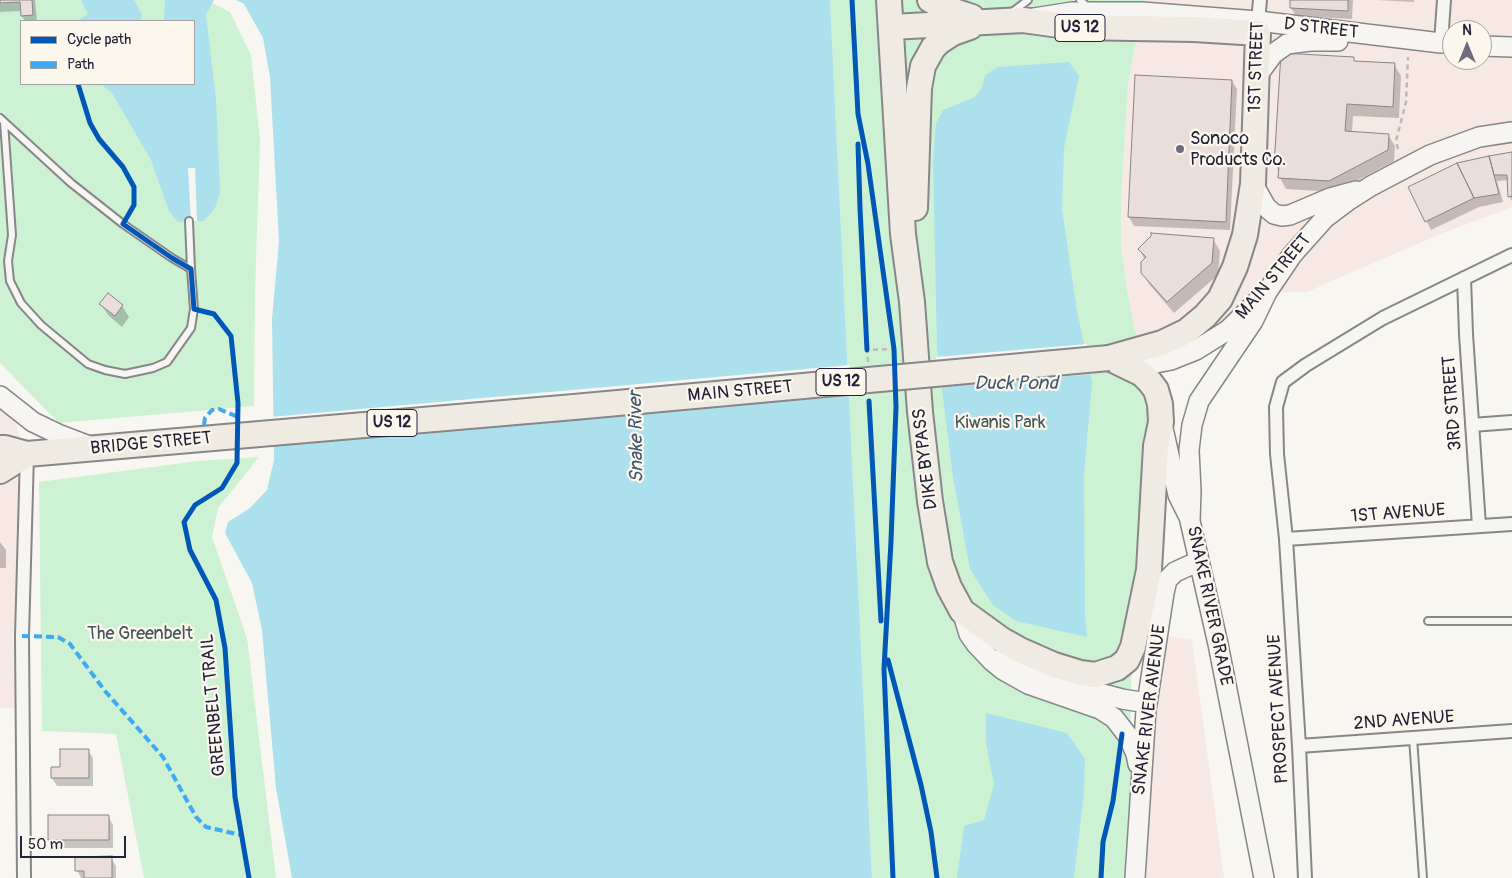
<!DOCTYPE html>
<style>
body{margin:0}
#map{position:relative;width:1512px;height:878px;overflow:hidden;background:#f8f6f0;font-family:Pangolin,sans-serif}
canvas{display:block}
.legend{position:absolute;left:20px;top:20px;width:175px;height:65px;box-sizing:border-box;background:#fbf7ec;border:1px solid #a4a2a5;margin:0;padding:6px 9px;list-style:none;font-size:15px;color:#22223b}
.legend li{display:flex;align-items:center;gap:10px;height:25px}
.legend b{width:25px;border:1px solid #a4a2a5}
.north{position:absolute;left:1442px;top:20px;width:50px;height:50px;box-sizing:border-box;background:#fbf7ec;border:1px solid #a4a2a5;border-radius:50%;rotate:0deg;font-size:14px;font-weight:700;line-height:20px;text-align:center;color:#22223b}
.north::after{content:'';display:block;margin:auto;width:18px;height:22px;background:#6d6c7a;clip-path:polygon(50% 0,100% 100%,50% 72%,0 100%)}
.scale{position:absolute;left:20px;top:836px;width:106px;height:22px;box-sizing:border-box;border:2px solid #22223b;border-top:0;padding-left:6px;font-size:15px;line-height:18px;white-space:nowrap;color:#22223b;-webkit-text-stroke:4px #fbf7ec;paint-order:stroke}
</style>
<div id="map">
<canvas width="1512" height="878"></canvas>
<ul class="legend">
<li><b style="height:6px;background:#0057b8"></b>Cycle path</li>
<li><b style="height:6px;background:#3fa9f5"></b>Path</li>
</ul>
<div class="north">N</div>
<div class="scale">50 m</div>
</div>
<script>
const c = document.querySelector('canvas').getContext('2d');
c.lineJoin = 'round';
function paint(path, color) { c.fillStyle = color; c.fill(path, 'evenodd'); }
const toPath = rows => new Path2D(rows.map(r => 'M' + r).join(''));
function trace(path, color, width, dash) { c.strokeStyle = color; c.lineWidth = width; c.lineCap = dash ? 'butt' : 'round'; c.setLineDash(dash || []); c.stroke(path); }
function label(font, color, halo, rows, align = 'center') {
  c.font = font + ' Pangolin,sans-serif'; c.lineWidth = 4.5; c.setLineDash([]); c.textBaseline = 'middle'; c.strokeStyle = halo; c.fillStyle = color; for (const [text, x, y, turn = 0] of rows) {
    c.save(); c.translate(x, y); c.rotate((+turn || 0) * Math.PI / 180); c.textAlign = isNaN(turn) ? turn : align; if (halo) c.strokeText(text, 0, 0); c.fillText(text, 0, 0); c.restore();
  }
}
paint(toPath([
 [1145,0,1512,0,1512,207,1438,235,1307,292,1267,292,1228,330,1141,366,1127,290,1121,242,1121,202,1128,84,1133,56],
 [1452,30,1482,30,1482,60,1452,60],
 [0,388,7,402,27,454,23,707,0,708,0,435,2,433,0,433],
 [1158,635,1192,640,1224,878,1135,878]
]), '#f6e9e3');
paint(toPath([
 [25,0,206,0,230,12,251,55,260,140,255,290,254,406,59,423,0,363,0,4],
 [21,21,194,21,194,84,21,84],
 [830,0,1145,0,1133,56,1128,84,1121,202,1121,243,1127,290,1150,407,1130,700,1132,777,1126,878,872,878],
 [259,457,218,508,212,537,247,638,276,878,144,878,116,734,42,731,39,482,198,461]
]), '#ccf2d3');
paint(toPath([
 [81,0,134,0,142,15,140,21,76,21,88,14],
 [165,0,214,0,206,15,216,99,220,192,215,208,204,221,178,222,169,211,151,160,112,93,101,84,194,84,194,21,164,21],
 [236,0,830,0,872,878,292,878,276,788,262,630,252,583,225,533,228,522,250,508,267,490,274,460,272,319,279,241,270,77,263,38,244,4],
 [1069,62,1079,76,1064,148,1062,209,1077,311,1092,382,1084,475,1085,616,1087,637,1016,621,993,605,970,569,953,477,937,349,933,160,936,123,943,110,975,97,982,88,985,75,998,67],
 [986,713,1067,733,1085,759,1084,792,1074,878,957,878,964,826,984,820,994,784,986,743]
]), '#ace0ed');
paint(toPath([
 [188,168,195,168,197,221,191,221],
 [1087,344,1093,374,939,387,936,357],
 [850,365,851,395,272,446,271,417]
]), '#f8f6f0');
paint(toPath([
 [0,0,35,0,37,21,25,21,22,16,22,11,0,12],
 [1291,0,1353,0,1352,19,1296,16,1291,8],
 [1376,0,1414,0,1414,2],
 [1353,59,1355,62,1394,64,1401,76,1399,118,1353,116,1352,133,1388,135,1395,146,1394,161,1335,192,1286,189,1280,178,1280,173,1275,165],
 [1232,81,1237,89,1230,230,1134,226,1129,217],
 [1512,154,1512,201,1509,196,1508,180,1497,181,1503,202,1479,207,1431,230,1410,188],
 [1213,239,1220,251,1218,275,1174,313,1149,284,1142,272,1145,260,1139,249],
 [101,304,122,306,129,317,122,327,108,315],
 [0,542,6,550,6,568,0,568],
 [88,750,93,758,93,786,57,786,52,778,62,769],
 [108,816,113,825,113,848,54,848,49,839],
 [111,858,116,866,116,878,81,878,77,870]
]), '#0003');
const building = toPath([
 [0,0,32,0,33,15,21,16,20,2,0,3,0,0],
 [1290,0,1348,0,1348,11,1290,8,1290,0],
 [1281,53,1354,57,1354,61,1395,63,1393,107,1347,104,1345,131,1389,134,1388,150,1329,181,1278,178,1279,166,1274,166,1281,53],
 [1135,75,1232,80,1226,222,1128,217,1135,75],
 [1512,152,1512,196,1508,197,1507,175,1494,175,1489,156,1512,152],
 [1489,156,1499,194,1474,198,1457,163,1489,156],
 [1457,163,1474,198,1425,222,1408,187,1457,163],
 [1151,233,1214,238,1212,263,1167,302,1141,273,1141,262,1146,257,1138,249,1151,236,1151,233],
 [108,293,123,305,115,316,99,304,108,293],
 [60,749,89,749,89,778,51,778,51,767,60,767,60,749],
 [48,815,109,815,109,840,48,840,48,815],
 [112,856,112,878,84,878,84,871,75,871,75,857,112,856]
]);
paint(building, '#eadedb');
trace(building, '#878688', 1);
const lane = toPath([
 [1080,0,1089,8],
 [1011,13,1028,0],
 [0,118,71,183,123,224,172,258,191,269,194,309,191,328,167,362,153,368,125,374,105,370,88,364,41,325,21,303,10,281,8,261,12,235,4,122],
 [189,221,191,269],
 [1428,621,1512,621],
 [1413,738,1423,878]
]);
const street = toPath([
 [1258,21,1260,0],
 [1441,43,1444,0],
 [1464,278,1466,334,1479,526],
 [1472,425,1512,422],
 [1286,539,1512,524],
 [1299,746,1512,731],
 [24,878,22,636,27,454],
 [1305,878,1299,746,1286,539,1277,454,1276,407,1283,382,1306,365,1383,318,1512,255]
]);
const secondary = toPath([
 [1034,18,1072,12,1142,12,1258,21,1441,43],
 [1482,46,1512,47],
 [1257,76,1273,54,1287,44,1310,41,1338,41],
 [1253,184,1266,207,1274,214,1282,216,1290,215,1330,198,1356,191],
 [1124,364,1141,366,1171,360,1196,350,1228,330,1267,292,1292,255,1325,218,1349,200,1371,186,1430,155,1479,137,1512,132],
 [0,396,33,422,58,434,92,447],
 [1162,424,1178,495,1189,517],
 [962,611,969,634,976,644,992,661,1003,670,1028,684,1100,709,1114,718,1128,736,1136,754,1138,764],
 [1004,656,1032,671,1068,685,1122,699,1147,703],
 [1135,878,1146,710,1164,593,1167,580,1175,572,1199,561],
 [1264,878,1218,644,1190,521,1191,491,1189,450,1192,425,1199,401,1253,321,1267,292]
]);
const highway = toPath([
 [889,0,903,234,912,302,920,412,930,501,940,562,949,587,962,611,1002,640,1020,650,1054,665,1080,673,1095,675,1117,668,1127,660,1133,647,1149,570,1156,446,1161,422,1160,404,1156,390,1150,382,1142,374,1109,358],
 [930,0,942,7,972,17],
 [891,27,1023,20,1073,27,1194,29,1258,33,1253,184,1245,235,1235,267,1220,299,1205,316,1187,331,1162,343,1109,358],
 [915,208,919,88,923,66,933,48,939,42,953,33,970,27],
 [0,448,5,448,27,454,574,407],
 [0,471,27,454]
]);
trace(lane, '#878688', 10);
trace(street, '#878688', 16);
trace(secondary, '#878688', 22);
trace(highway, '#878688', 28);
trace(toPath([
 [1398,149,1396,141,1406,102,1408,57],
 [868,362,867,350,894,349]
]), '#bcbab9', 2.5, [5, 4]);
trace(lane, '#f6f5f1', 6);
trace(street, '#f6f5f1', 12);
trace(secondary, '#f6f5f1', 19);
trace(highway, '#f0ebe2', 24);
const highwayBridge = toPath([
 [574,407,1109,358]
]);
trace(highwayBridge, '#878688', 28, []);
trace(highwayBridge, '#f0ebe2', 24);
trace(toPath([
 [204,425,205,418,212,410,219,409,238,417],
 [22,636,58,637,70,644,105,691,163,757,196,817,206,827,241,835]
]), '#3fa9f5', 4, [8, 4]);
trace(toPath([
 [852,0,858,114,868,164,894,349,896,407,891,541,884,669,893,878],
 [78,84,90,123,99,139,123,167,134,187,134,205,123,224,172,258,191,269,194,309,214,314,231,336,238,403,237,463,222,488,195,505,184,522,190,550,216,600,225,648,235,797,249,878],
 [858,144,860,208,867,350],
 [869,401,881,621],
 [888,660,921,785,931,832,937,878],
 [1101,878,1103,842,1113,801,1122,734]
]), '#0057b8', 5);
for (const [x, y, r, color] of [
 [1180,149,5,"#6d6c7a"]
]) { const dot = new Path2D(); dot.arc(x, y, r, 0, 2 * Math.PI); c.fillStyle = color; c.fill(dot); trace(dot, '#fbf7ec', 2); }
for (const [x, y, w] of [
 [1080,28,50],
 [841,382,50],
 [392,423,50]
]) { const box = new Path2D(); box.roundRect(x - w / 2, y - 13.5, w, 27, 4); c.fillStyle = '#fbf7ec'; c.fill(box); trace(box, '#22223b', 1); }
label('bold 16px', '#22223b', null, [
 ["US 12",1080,28],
 ["US 12",841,382],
 ["US 12",392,423]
]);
label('18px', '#22223b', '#fbf7ec', [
 ["D STREET",1321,29,7],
 ["1ST STREET",1257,67,-88],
 ["MAIN STREET",1274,277,-50],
 ["MAIN STREET",740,392,-5],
 ["3RD STREET",1453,403,-94],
 ["BRIDGE STREET",151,444,-5],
 ["DIKE BYPASS",926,459,-97],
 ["1ST AVENUE",1398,514,-4],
 ["SNAKE RIVER GRADE",1209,606,78],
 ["GREENBELT TRAIL",214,705,-95],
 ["PROSPECT AVENUE",1279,709,-93],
 ["SNAKE RIVER AVENUE",1150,710,-83],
 ["2ND AVENUE",1404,721,-4]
]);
label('18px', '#22223b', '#fbf7ec', [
 ["Sonoco",1190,139],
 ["Products Co.",1190,160]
], 'left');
label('18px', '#44555b', '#fbf7ec', [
 ["Kiwanis Park",1000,423],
 ["The Greenbelt",140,634]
]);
label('italic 19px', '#425870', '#fbf7ec', [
 ["Duck Pond",1016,384],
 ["Snake River",637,437,-91]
]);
</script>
